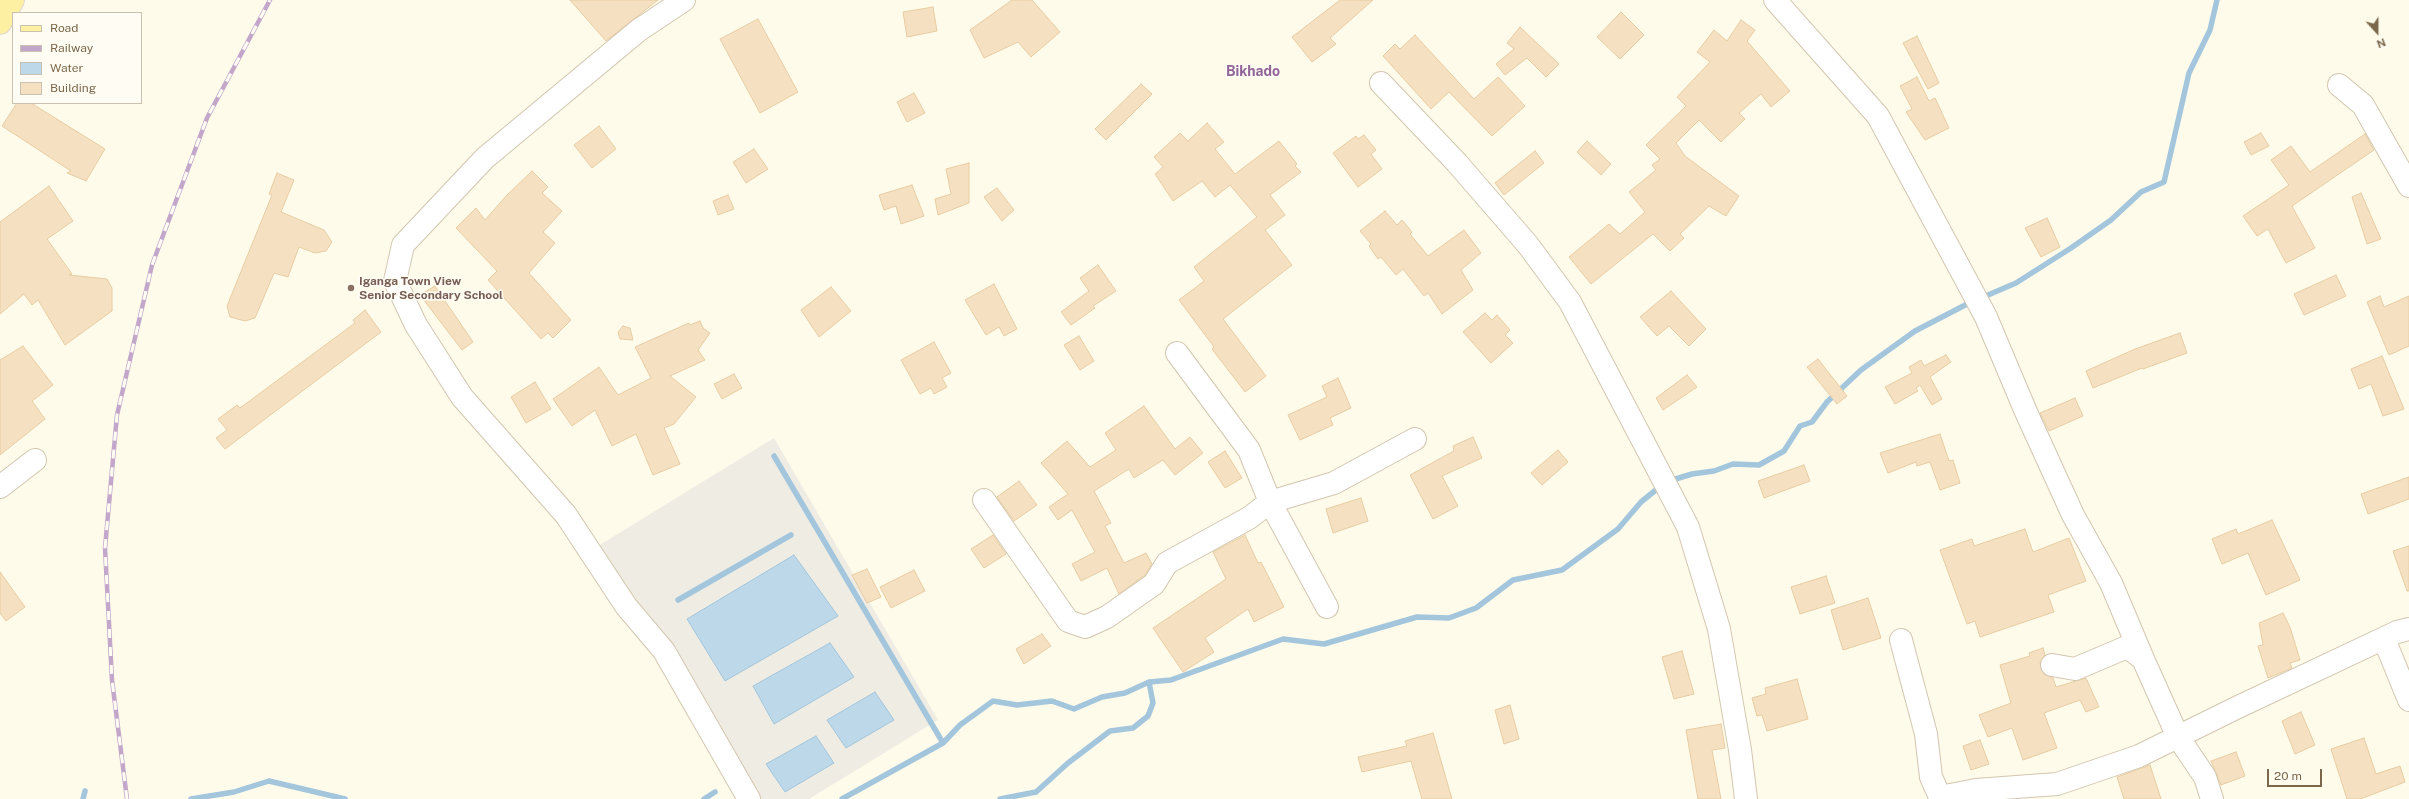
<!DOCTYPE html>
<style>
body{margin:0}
#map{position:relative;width:2409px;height:799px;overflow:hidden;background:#fefbeb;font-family:"Public Sans",sans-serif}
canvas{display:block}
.legend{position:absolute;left:12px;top:12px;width:130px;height:92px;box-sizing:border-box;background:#fffdf3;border:1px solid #cac1b0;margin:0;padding:5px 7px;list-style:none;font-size:12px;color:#7b674b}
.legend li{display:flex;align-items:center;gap:8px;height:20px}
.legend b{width:20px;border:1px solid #cac1b0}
.north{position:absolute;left:2357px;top:12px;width:40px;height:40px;-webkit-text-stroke:3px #fffdf3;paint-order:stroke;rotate:159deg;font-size:11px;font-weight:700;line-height:16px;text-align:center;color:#7b674b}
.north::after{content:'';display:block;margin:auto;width:14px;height:18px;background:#7b674b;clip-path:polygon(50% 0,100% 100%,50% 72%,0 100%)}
.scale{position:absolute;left:2267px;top:769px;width:55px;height:18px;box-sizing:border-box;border:2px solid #7b674b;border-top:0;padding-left:5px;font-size:12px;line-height:14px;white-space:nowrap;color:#7b674b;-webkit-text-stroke:3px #fffdf3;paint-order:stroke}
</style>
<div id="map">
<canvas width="2409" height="799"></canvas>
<ul class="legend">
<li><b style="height:5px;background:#fef0a2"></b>Road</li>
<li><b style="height:5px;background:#c2a7ca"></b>Railway</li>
<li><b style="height:11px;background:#bdd9e9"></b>Water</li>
<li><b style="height:11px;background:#f5e1c1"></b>Building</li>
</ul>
<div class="north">N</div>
<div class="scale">20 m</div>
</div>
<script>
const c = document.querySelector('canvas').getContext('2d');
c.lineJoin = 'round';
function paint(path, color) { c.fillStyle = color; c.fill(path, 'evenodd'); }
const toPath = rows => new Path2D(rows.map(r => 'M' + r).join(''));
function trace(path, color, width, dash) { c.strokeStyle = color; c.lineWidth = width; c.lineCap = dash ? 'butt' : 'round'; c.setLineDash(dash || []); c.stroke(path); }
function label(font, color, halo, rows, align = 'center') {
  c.font = font + ' "Public Sans",sans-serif'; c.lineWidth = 3; c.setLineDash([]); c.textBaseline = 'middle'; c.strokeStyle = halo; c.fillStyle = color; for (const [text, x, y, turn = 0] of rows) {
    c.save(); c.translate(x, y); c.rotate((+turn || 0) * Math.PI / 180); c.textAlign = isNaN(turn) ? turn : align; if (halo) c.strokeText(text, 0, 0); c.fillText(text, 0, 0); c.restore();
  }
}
paint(toPath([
 [774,438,938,720,809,799,759,799,673,653,598,546]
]), '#efece4');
const water = toPath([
 [794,555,838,616,725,681,687,619,794,555],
 [830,643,854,677,774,724,753,686,830,643],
 [875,692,894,720,846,748,827,720,875,692],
 [816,736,834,763,785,792,766,764,816,736]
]);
paint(water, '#bdd9e9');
trace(water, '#a3c6dc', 1);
trace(toPath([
 [1981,298,2016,283,2071,248,2111,220,2141,192,2164,182,2189,73,2210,30,2217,0],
 [774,456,943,743],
 [1669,481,1692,474,1714,471,1733,464,1759,465,1784,451,1800,426,1812,422,1827,402,1861,370,1915,331,1973,301],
 [678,600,791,535],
 [83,799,85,791],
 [191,799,234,792,269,781,345,799],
 [704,799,715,792],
 [842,799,943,743,960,725,993,701,1017,705,1052,701,1074,709,1102,697,1125,693,1149,682],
 [1000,799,1036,792,1068,763,1110,731,1133,728,1148,716,1153,703,1149,682,1171,680,1283,639,1324,644,1417,617,1449,618,1476,608,1513,580,1562,570,1618,529,1641,502,1662,485]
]), '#a3c6dc', 5.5);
const building = toPath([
 [570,0,658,0,606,41,570,0],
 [1012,0,1032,0,1060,32,1031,57,1018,42,984,58,970,30,1012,0],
 [1340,0,1373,0,1330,38,1336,44,1312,62,1292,37,1340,0],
 [933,7,937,31,907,37,903,12,933,7],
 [1621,12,1644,35,1620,59,1597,37,1621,12],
 [758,19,798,92,760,113,720,39,758,19],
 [1741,20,1755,30,1747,41,1790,91,1771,107,1761,94,1739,113,1745,119,1721,142,1699,120,1676,143,1685,156,1739,196,1726,216,1709,206,1680,234,1684,238,1670,251,1653,234,1591,284,1569,257,1609,224,1620,234,1645,212,1629,192,1656,170,1652,165,1660,159,1646,145,1686,106,1677,97,1710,62,1697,52,1714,30,1727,41,1741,20],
 [1520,27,1559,64,1546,77,1527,58,1505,75,1496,64,1514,49,1507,43,1520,27],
 [1415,35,1474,99,1498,77,1525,106,1492,136,1449,92,1431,109,1383,56,1395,44,1400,49,1415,35],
 [1917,36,1939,83,1928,89,1903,43,1917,36],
 [1917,77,1929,101,1935,98,1949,128,1925,140,1906,112,1912,109,1900,86,1917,77],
 [1141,84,1152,94,1106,140,1095,129,1141,84],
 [914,93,925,113,907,122,897,102,914,93],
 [17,103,31,103,105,149,86,181,67,173,71,171,2,126,17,103],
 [1207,123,1224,142,1215,149,1235,174,1279,141,1297,164,1295,166,1301,172,1270,195,1285,215,1265,230,1292,265,1223,319,1266,376,1245,392,1212,349,1214,347,1179,300,1204,281,1194,267,1257,217,1230,185,1215,197,1202,181,1173,201,1155,174,1163,167,1154,157,1180,133,1188,141,1207,123],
 [599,126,616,149,592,168,574,145,599,126],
 [2261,133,2269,146,2251,155,2244,142,2261,133],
 [2365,134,2374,150,2292,206,2315,248,2286,263,2268,229,2257,236,2243,216,2289,185,2271,160,2291,146,2310,172,2365,134],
 [1364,135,1376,150,1371,154,1382,169,1358,187,1333,153,1356,136,1358,139,1364,135],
 [1587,141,1611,164,1601,175,1577,152,1587,141],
 [754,149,768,169,746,183,733,162,754,149],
 [1535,151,1544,163,1504,195,1495,183,1535,151],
 [969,163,969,203,938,215,935,199,951,194,946,169,969,163],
 [532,171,548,187,542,193,562,211,543,232,555,243,529,273,571,320,553,338,548,333,541,339,488,280,497,271,456,228,476,208,485,220,507,195,532,171],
 [277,173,294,180,281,212,324,230,332,242,326,251,315,253,299,247,288,277,274,273,255,318,245,321,230,317,227,306,272,195,269,194,277,173],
 [912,185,924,216,901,224,896,206,884,210,879,195,912,185],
 [49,186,73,221,47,239,72,274,69,275,107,279,112,288,112,311,65,345,38,300,32,305,24,294,0,314,0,222,49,186],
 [997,188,1014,210,1002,221,984,197,997,188],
 [2361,193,2381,239,2367,244,2352,197,2361,193],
 [728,195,734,209,718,215,713,201,728,195],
 [1385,211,1397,225,1402,220,1412,232,1410,234,1428,256,1464,230,1481,253,1461,270,1473,290,1442,314,1428,293,1424,296,1403,269,1396,275,1381,257,1378,259,1369,246,1371,244,1360,231,1385,211],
 [2047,218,2060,247,2041,257,2025,228,2047,218],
 [1098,265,1116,291,1093,306,1095,308,1071,325,1061,312,1089,291,1080,278,1098,265],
 [2336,275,2346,296,2304,315,2294,294,2336,275],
 [994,284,1017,329,1004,336,999,327,986,335,965,300,994,284],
 [435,286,473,342,462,350,420,295,435,286],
 [831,287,851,311,819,337,801,310,831,287],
 [1671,291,1706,329,1689,346,1669,326,1657,336,1640,317,1671,291],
 [2380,296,2384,307,2409,296,2409,346,2389,355,2367,302,2380,296],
 [365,310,381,332,225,449,216,438,227,430,218,419,237,405,240,408,355,323,353,320,365,310],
 [1485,313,1492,320,1497,315,1510,330,1505,335,1513,343,1491,363,1463,332,1485,313],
 [700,321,703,328,710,333,698,350,705,360,670,376,696,397,674,424,664,428,680,464,653,475,636,434,612,446,595,410,572,426,553,399,599,367,618,395,651,378,635,347,689,323,690,325,700,321],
 [623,326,630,328,633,340,620,339,618,332,623,326],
 [2180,333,2187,353,2143,369,2142,368,2093,388,2086,371,2135,349,2180,333],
 [1079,336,1094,361,1080,370,1064,345,1079,336],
 [934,342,951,373,942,378,947,387,934,394,931,388,920,394,901,360,934,342],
 [23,346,53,385,32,401,45,419,0,455,0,360,23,346],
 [1946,355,1951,362,1930,377,1942,399,1932,405,1920,385,1916,388,1918,391,1895,404,1885,387,1912,373,1909,367,1921,360,1924,366,1946,355],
 [2382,356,2404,409,2383,416,2371,384,2359,389,2351,369,2382,356],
 [1818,359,1847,396,1837,404,1807,367,1818,359],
 [734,374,742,388,722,399,714,384,734,374],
 [1687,375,1697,387,1663,410,1656,398,1687,375],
 [1338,378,1351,408,1330,418,1333,425,1300,440,1288,415,1327,397,1322,386,1338,378],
 [535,382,551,409,526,423,511,397,535,382],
 [2075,398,2083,416,2049,431,2040,413,2075,398],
 [1144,406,1175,449,1190,437,1203,453,1175,475,1163,460,1134,478,1129,469,1094,491,1111,523,1105,526,1124,563,1146,553,1152,564,1145,575,1119,594,1107,568,1081,581,1072,564,1095,552,1072,510,1058,520,1049,507,1068,494,1041,463,1067,441,1090,467,1116,450,1105,433,1144,406],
 [1940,434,1949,461,1953,460,1960,483,1940,490,1930,462,1917,466,1916,462,1888,473,1880,453,1940,434],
 [1473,437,1482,458,1442,476,1458,506,1433,519,1410,475,1454,451,1453,446,1473,437],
 [1558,450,1568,462,1542,485,1531,473,1558,450],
 [1225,451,1242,478,1225,488,1208,462,1225,451],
 [1804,465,1810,481,1764,498,1758,481,1804,465],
 [2409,477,2409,499,2368,514,2361,494,2409,477],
 [1019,481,1037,505,1014,521,997,497,1019,481],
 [1361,498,1368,521,1333,533,1326,509,1361,498],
 [2272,520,2300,580,2266,595,2248,553,2222,564,2212,539,2236,529,2238,534,2272,520],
 [2025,529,2033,552,2069,538,2086,581,2048,595,2054,612,1980,637,1975,621,1967,624,1940,550,1972,539,1974,546,2025,529],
 [993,535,1006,554,984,568,971,549,993,535],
 [1245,535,1258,563,1261,562,1284,607,1254,622,1248,609,1205,638,1214,652,1183,672,1153,628,1226,579,1213,552,1245,535],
 [2409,546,2409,591,2407,591,2393,551,2409,546],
 [867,569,881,597,867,603,852,575,867,569],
 [914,570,925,591,891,608,880,587,914,570],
 [0,572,25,607,6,621,0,613,0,572],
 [1826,576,1835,603,1800,614,1791,587,1826,576],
 [1868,598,1881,638,1843,650,1831,610,1868,598],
 [2283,613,2290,627,2300,660,2290,663,2292,668,2268,678,2258,646,2263,645,2259,623,2283,613],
 [1042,634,1051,646,1024,664,1016,649,1042,634],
 [2043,648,2045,655,2040,663,2044,674,2053,678,2056,687,2086,678,2099,707,2086,712,2080,700,2044,713,2057,748,2023,760,2012,728,1988,737,1979,715,2011,703,2000,665,2030,656,2029,653,2043,648],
 [1682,651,1694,694,1674,699,1662,657,1682,651],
 [1797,679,1808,719,1767,731,1762,715,1757,716,1752,698,1766,694,1765,688,1797,679],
 [1510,705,1519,739,1504,744,1495,710,1510,705],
 [2301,712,2315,745,2295,754,2282,721,2301,712],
 [1721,724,1725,748,1712,750,1721,799,1698,799,1686,730,1721,724],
 [1433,733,1452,799,1422,799,1411,761,1362,772,1358,757,1407,746,1405,741,1433,733],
 [2364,738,2376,774,2400,766,2405,782,2360,799,2347,799,2331,749,2364,738],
 [1980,740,1989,764,1971,770,1963,746,1980,740],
 [2236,752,2245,776,2221,785,2211,761,2236,752],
 [2150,765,2161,799,2124,799,2117,777,2150,765]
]);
paint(building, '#f5e1c1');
trace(building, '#e8cca1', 1);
const minor = toPath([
 [684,0,639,30,485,158,403,245,395,281,416,325,462,397,566,515,626,606,664,651,749,799],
 [1775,0,1878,116,1986,317,2026,412,2073,515,2111,583,2143,659],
 [1381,83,1457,163,1528,245,1570,302,1688,527,1719,629,1740,750,1746,799],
 [2339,85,2363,105,2409,186],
 [1177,353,1249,450,1270,502,1327,607],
 [0,487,35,460],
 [984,500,1068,621,1085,627,1107,617,1154,584,1167,563,1249,518,1270,502,1334,483,1415,439],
 [2384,639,2409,700],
 [1901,640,1926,734,1931,777,1940,797,1976,790,2057,784,2139,756,2236,708,2397,632,2409,629],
 [2052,665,2075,669,2127,647,2143,659,2178,737,2205,777,2212,799]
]);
const major = toPath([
 [0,23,13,0]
]);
trace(minor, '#d2c6af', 24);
trace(major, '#ddd7d0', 24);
trace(minor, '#fff', 22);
trace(major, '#fef0a2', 22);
const rail = toPath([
 [127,799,112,680,105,548,117,415,152,265,207,118,270,0]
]);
trace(rail, '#c2a7ca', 4.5);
trace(rail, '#fffdf3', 3, [9]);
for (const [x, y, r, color] of [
 [351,288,4,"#8d6e63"]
]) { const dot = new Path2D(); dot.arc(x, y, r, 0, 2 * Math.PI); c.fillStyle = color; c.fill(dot); trace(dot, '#fffdf3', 1.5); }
label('bold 12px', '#785e54', '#fffdf3', [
 ["Iganga Town View",359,281],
 ["Senior Secondary School",359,295]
], 'left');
label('bold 14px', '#906497', '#fffdf3', [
 ["Bikhado",1253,72]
]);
</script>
